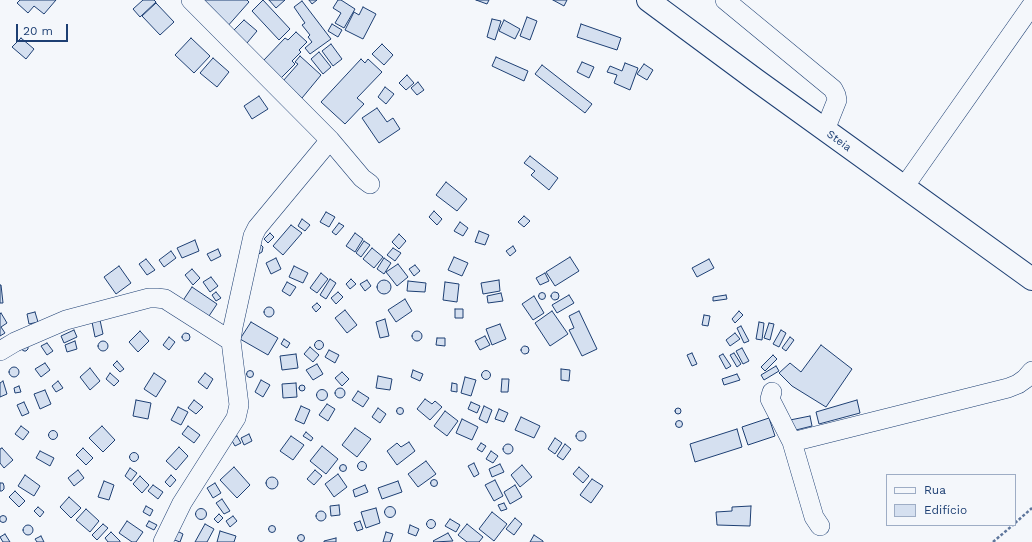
<!DOCTYPE html>
<meta charset="utf-8">
<style>
body{margin:0}
#map{position:relative;width:1032px;height:542px;overflow:hidden;background:#f4f7fb;font-family:"Work Sans",sans-serif}
canvas{display:block}
.legend{position:absolute;left:886px;top:474px;width:130px;height:52px;box-sizing:border-box;background:#f4f7fb;border:1px solid #9eadc5;margin:0;padding:5px 7px;list-style:none;font-size:12px;color:#1d3f73}
.legend li{display:flex;align-items:center;gap:8px;height:20px}
.legend b{width:20px;border:1px solid #9eadc5}
.scale{position:absolute;left:16px;top:24px;width:52px;height:18px;box-sizing:border-box;border:2px solid #1d3f73;border-top:0;padding-left:5px;font-size:12px;line-height:14px;white-space:nowrap;color:#1d3f73;-webkit-text-stroke:3px #f4f7fb;paint-order:stroke}
</style>
<div id="map">
<canvas width="1032" height="542"></canvas>
<ul class="legend">
<li><b style="height:5px;background:#f4f7fb"></b>Rua</li>
<li><b style="height:11px;background:#d5e0f0"></b>Edifício</li>
</ul>
<div class="scale">20 m</div>
</div>
<script>
const c = document.querySelector('canvas').getContext('2d');
c.lineJoin = 'round';
function paint(path, color) { c.fillStyle = color; c.fill(path, 'evenodd'); }
const toPath = rows => new Path2D(rows.map(r => 'M' + r).join(''));
function trace(path, color, width, dash) { c.strokeStyle = color; c.lineWidth = width; c.lineCap = dash ? 'butt' : 'round'; c.setLineDash(dash || []); c.stroke(path); }
function label(font, color, halo, rows, align = 'center') {
  c.font = font + ' "Work Sans",sans-serif'; c.lineWidth = 3; c.setLineDash([]); c.textBaseline = 'middle'; c.strokeStyle = halo; c.fillStyle = color; for (const [text, x, y, turn = 0] of rows) {
    c.save(); c.translate(x, y); c.rotate((+turn || 0) * Math.PI / 180); c.textAlign = isNaN(turn) ? turn : align; if (halo) c.strokeText(text, 0, 0); c.fillText(text, 0, 0); c.restore();
  }
}
const building = toPath([
 [20,0,56,0,44,14,34,6,28,13,17,3,20,0],
 [143,0,154,0,156,2,140,17,133,9,143,0],
 [195,0,247,0,249,2,226,28,195,0],
 [263,0,290,29,279,40,252,11,263,0],
 [269,0,285,0,276,8,269,0],
 [309,0,317,0,312,4,309,0],
 [338,0,341,0,355,9,344,28,335,23,341,13,333,8,338,0],
 [476,0,489,0,487,4,476,0],
 [553,0,567,0,564,6,553,0],
 [302,1,331,39,310,54,305,48,312,42,308,37,310,35,302,25,305,23,294,7,302,1],
 [156,3,174,22,160,35,142,16,156,3],
 [363,7,376,14,363,39,345,30,354,12,359,15,363,7],
 [527,17,537,21,530,40,520,36,527,17],
 [492,19,501,21,495,40,487,37,492,19],
 [244,20,257,31,247,43,233,31,244,20],
 [504,20,520,29,515,39,499,31,504,20],
 [332,24,342,30,338,37,328,31,332,24],
 [581,24,621,38,617,50,577,37,581,24],
 [296,32,307,42,299,50,301,52,292,61,295,64,281,78,263,61,285,38,288,40,296,32],
 [21,38,34,49,26,59,12,47,21,38],
 [191,38,210,56,194,73,175,55,191,38],
 [331,44,342,59,333,66,322,51,331,44],
 [382,44,393,55,384,65,372,54,382,44],
 [319,52,331,67,323,74,311,59,319,52],
 [300,56,321,75,302,98,283,81,298,64,295,62,300,56],
 [496,57,528,71,524,81,492,66,496,57],
 [213,58,229,72,217,87,200,73,213,58],
 [361,59,365,63,368,59,382,72,357,98,364,104,345,124,321,102,361,59],
 [582,62,594,67,589,78,577,72,582,62],
 [625,63,638,68,630,90,614,83,617,75,607,72,610,66,622,71,625,63],
 [644,64,653,70,647,80,637,74,644,64],
 [542,65,592,104,585,113,535,74,542,65],
 [407,75,414,83,406,90,399,83,407,75],
 [418,82,424,90,417,95,411,88,418,82],
 [385,87,394,94,386,104,378,97,385,87],
 [259,96,268,109,252,119,244,106,259,96],
 [377,108,387,122,393,118,400,129,379,143,362,118,377,108],
 [530,156,558,178,549,190,531,175,535,171,524,163,530,156],
 [446,182,467,199,457,211,436,195,446,182],
 [434,211,442,219,437,225,429,217,434,211],
 [326,212,335,217,329,227,320,222,326,212],
 [524,216,530,221,524,227,518,222,524,216],
 [302,219,310,225,305,231,298,226,302,219],
 [460,222,468,228,463,236,454,231,460,222],
 [339,223,344,226,336,235,332,232,339,223],
 [291,225,302,233,283,255,273,246,291,225],
 [479,231,489,235,485,245,475,242,479,231],
 [270,233,274,237,268,243,264,239,270,233],
 [355,233,363,239,355,252,346,246,355,233],
 [399,234,406,241,399,249,392,242,399,234],
 [195,240,199,251,182,258,177,248,195,240],
 [364,241,370,245,361,257,356,253,364,241],
 [260,244,263,247,262,252,257,255,260,244],
 [513,246,516,251,510,256,506,251,513,246],
 [372,248,383,257,374,268,363,259,372,248],
 [393,248,401,253,395,261,387,255,393,248],
 [218,249,221,256,211,261,207,254,218,249],
 [171,251,176,258,164,267,159,260,171,251],
 [454,257,468,263,462,276,448,270,454,257],
 [570,257,579,271,555,286,546,272,570,257],
 [276,258,281,269,271,274,266,263,276,258],
 [384,258,391,263,384,274,377,269,384,258],
 [146,259,155,270,147,275,139,264,146,259],
 [709,259,714,268,697,277,692,268,709,259],
 [398,264,408,277,397,286,386,272,398,264],
 [415,265,420,271,414,276,409,269,415,265],
 [119,266,131,283,116,294,104,277,119,266],
 [294,266,308,273,303,283,289,277,294,266],
 [192,269,200,278,193,285,185,275,192,269],
 [321,273,328,279,317,293,310,288,321,273],
 [545,273,549,281,540,285,536,278,545,273],
 [211,277,218,286,210,292,203,282,211,277],
 [330,279,336,283,326,299,320,295,330,279],
 [351,279,356,284,350,289,346,284,351,279],
 '377 287a7 7 0 1 1 14 0a7 7 0 1 1-14 0Z',
 [367,280,371,286,365,291,360,284,367,280],
 [499,280,500,291,483,294,481,283,499,280],
 [408,281,426,283,425,292,407,291,408,281],
 [287,282,296,287,290,296,282,291,287,282],
 [445,282,459,284,457,302,443,300,445,282],
 [0,285,1,285,3,303,0,303,0,285],
 [192,287,217,304,207,319,182,302,192,287],
 [216,292,221,298,216,301,212,295,216,292],
 [338,292,343,297,336,304,331,298,338,292],
 '551 296a4 4 0 1 1 8 0a4 4 0 1 1-8 0Z',
 '538.5 296a3.5 3.5 0 1 1 7 0a3.5 3.5 0 1 1-7 0Z',
 [501,293,503,301,488,303,487,296,501,293],
 [569,295,574,303,557,313,552,305,569,295],
 [726,295,727,299,713,301,713,297,726,295],
 [534,296,544,313,533,320,522,304,534,296],
 [405,299,412,311,396,322,388,310,405,299],
 [317,303,321,307,316,312,312,307,317,303],
 '264 312a5 5 0 1 1 10 0a5 5 0 1 1-10 0Z',
 [455,309,463,309,463,318,455,318,455,309],
 [345,310,357,325,347,333,335,318,345,310],
 [552,311,568,334,550,346,535,323,552,311],
 [579,311,597,349,582,356,569,330,574,328,569,316,579,311],
 [739,311,743,315,735,323,732,319,739,311],
 [35,312,38,322,29,324,27,314,35,312],
 [1,313,7,323,1,327,5,333,0,336,0,314,1,313],
 [704,315,710,316,708,326,702,325,704,315],
 [385,319,389,336,380,338,376,322,385,319],
 [100,320,103,334,95,337,92,322,100,320],
 [251,322,278,338,268,355,240,339,251,322],
 [759,322,764,323,762,340,756,339,759,322],
 [769,323,774,324,770,340,764,338,769,323],
 [500,324,506,339,492,345,486,329,500,324],
 [741,326,749,341,744,343,737,328,741,326],
 [74,330,77,337,64,343,61,336,74,330],
 [781,330,786,333,779,347,773,344,781,330],
 [140,331,149,341,138,352,129,342,140,331],
 '412 336a5 5 0 1 1 10 0a5 5 0 1 1-10 0Z',
 [735,333,740,339,730,346,726,340,735,333],
 '182 337a4 4 0 1 1 8 0a4 4 0 1 1-8 0Z',
 [485,336,490,345,480,350,475,341,485,336],
 [169,337,175,342,169,350,163,345,169,337],
 [790,337,794,340,786,351,782,348,790,337],
 [437,338,445,338,445,346,436,345,437,338],
 [284,339,290,343,287,348,281,344,284,339],
 '314.5 345a4.5 4.5 0 1 1 9 0a4.5 4.5 0 1 1-9 0Z',
 '98 346a5 5 0 1 1 10 0a5 5 0 1 1-10 0Z',
 [75,341,77,349,67,352,65,345,75,341],
 [47,343,53,351,47,355,41,346,47,343],
 [821,345,852,369,826,407,792,386,779,373,790,363,801,372,821,345],
 [28,346,28,349,26,351,24,351,21,349,28,346],
 '521 350a4 4 0 1 1 8 0a4 4 0 1 1-8 0Z',
 [310,347,319,355,313,362,304,354,310,347],
 [742,348,749,361,743,364,736,351,742,348],
 [329,350,339,355,335,363,325,357,329,350],
 [692,353,697,364,692,366,687,355,692,353],
 [734,353,741,364,737,367,730,355,734,353],
 [296,354,298,368,282,370,280,356,296,354],
 [723,354,731,366,726,369,719,356,723,354],
 [773,355,777,359,765,371,761,367,773,355],
 [117,361,124,369,120,372,113,365,117,361],
 [45,363,50,370,41,377,35,369,45,363],
 [317,364,323,374,313,380,306,370,317,364],
 [776,366,779,371,764,380,761,375,776,366],
 '9 372a5 5 0 1 1 10 0a5 5 0 1 1-10 0Z',
 [90,368,100,381,90,390,80,377,90,368],
 [561,369,570,370,569,381,561,380,561,369],
 [413,370,423,374,420,381,411,377,413,370],
 '246.5 374a3.5 3.5 0 1 1 7 0a3.5 3.5 0 1 1-7 0Z',
 '481.5 375a4.5 4.5 0 1 1 9 0a4.5 4.5 0 1 1-9 0Z',
 [342,372,349,379,342,386,335,378,342,372],
 [110,373,119,381,114,386,106,379,110,373],
 [154,373,166,381,156,397,144,389,154,373],
 [205,373,213,379,207,389,198,382,205,373],
 [737,374,740,380,724,385,722,379,737,374],
 [378,376,392,379,390,390,376,388,378,376],
 [465,377,476,380,471,396,461,393,465,377],
 [502,379,509,379,508,392,501,392,502,379],
 [261,380,270,385,263,397,255,392,261,380],
 [3,381,7,394,0,397,0,383,3,381],
 [58,381,63,388,56,392,52,386,58,381],
 [296,383,297,397,283,398,282,384,296,383],
 [452,383,457,384,457,392,451,391,452,383],
 '299 388a3 3 0 1 1 6 0a3 3 0 1 1-6 0Z',
 [19,386,21,392,15,393,14,388,19,386],
 '335 393a5 5 0 1 1 10 0a5 5 0 1 1-10 0Z',
 '316.5 395a5.5 5.5 0 1 1 11 0a5.5 5.5 0 1 1-11 0Z',
 [45,390,51,404,40,409,34,394,45,390],
 [358,391,369,398,363,407,352,400,358,391],
 [425,399,432,404,435,401,442,407,430,420,417,409,425,399],
 [136,400,151,403,148,419,133,416,136,400],
 [194,400,203,407,196,414,188,408,194,400],
 [857,400,860,413,819,424,816,412,857,400],
 [24,402,29,413,22,416,17,405,24,402],
 [471,402,480,406,477,413,468,409,471,402],
 [327,404,335,409,328,421,319,415,327,404],
 [301,406,310,410,304,424,295,420,301,406],
 [484,406,492,410,487,423,479,419,484,406],
 [178,407,188,412,181,425,171,420,178,407],
 '396.5 411a3.5 3.5 0 1 1 7 0a3.5 3.5 0 1 1-7 0Z',
 [378,408,386,414,380,423,372,417,378,408],
 '675 411a3 3 0 1 1 6 0a3 3 0 1 1-6 0Z',
 [499,409,508,413,504,422,495,419,499,409],
 [445,411,458,421,447,436,434,426,445,411],
 [810,416,812,426,792,431,790,420,810,416],
 [521,417,540,426,534,438,515,430,521,417],
 [769,418,775,436,748,445,742,427,769,418],
 [462,419,478,427,472,440,456,433,462,419],
 '675.5 424a3.5 3.5 0 1 1 7 0a3.5 3.5 0 1 1-7 0Z',
 [21,426,29,432,23,440,15,434,21,426],
 [102,426,115,440,103,452,89,438,102,426],
 [188,426,200,435,194,443,182,434,188,426],
 [355,428,371,439,357,457,342,445,355,428],
 [737,429,742,447,695,462,690,444,737,429],
 '48.5 435a4.5 4.5 0 1 1 9 0a4.5 4.5 0 1 1-9 0Z',
 '576 436a5 5 0 1 1 10 0a5 5 0 1 1-10 0Z',
 [306,432,313,438,311,441,303,436,306,432],
 [249,434,252,441,244,445,241,438,249,434],
 [237,436,241,443,235,446,231,439,237,436],
 [291,436,304,445,293,460,280,451,291,436],
 [555,438,562,443,555,454,548,449,555,438],
 [409,442,415,451,397,465,387,451,397,443,401,447,409,442],
 [481,443,486,446,482,452,477,449,481,443],
 [565,444,571,449,563,460,557,456,565,444],
 '503 449a5 5 0 1 1 10 0a5 5 0 1 1-10 0Z',
 [322,446,338,459,326,474,310,461,322,446],
 [179,447,188,456,176,470,166,461,179,447],
 [2,448,13,460,4,468,0,463,0,449,2,448],
 [83,448,93,458,86,465,76,455,83,448],
 [40,451,54,458,50,466,36,458,40,451],
 [491,451,498,456,493,463,486,459,491,451],
 '129.5 457a4.5 4.5 0 1 1 9 0a4.5 4.5 0 1 1-9 0Z',
 [426,461,436,474,418,487,408,474,426,461],
 '357.5 466a4.5 4.5 0 1 1 9 0a4.5 4.5 0 1 1-9 0Z',
 [474,463,479,474,474,477,468,466,474,463],
 [500,464,504,472,492,477,489,469,500,464],
 '339.5 468a3.5 3.5 0 1 1 7 0a3.5 3.5 0 1 1-7 0Z',
 [522,465,532,477,520,487,511,475,522,465],
 [234,467,250,485,237,498,220,480,234,467],
 [579,467,589,476,583,483,573,474,579,467],
 [130,468,137,473,131,481,125,476,130,468],
 [78,470,84,478,74,486,68,478,78,470],
 [315,470,322,476,314,485,307,479,315,470],
 [338,474,347,487,334,497,325,484,338,474],
 [25,475,40,486,34,496,18,486,25,475],
 [171,475,176,480,170,487,165,482,171,475],
 [140,476,149,485,142,493,133,484,140,476],
 '266 483a6 6 0 1 1 12 0a6 6 0 1 1-12 0Z',
 [592,479,603,486,591,503,580,495,592,479],
 '430.5 483a3.5 3.5 0 1 1 7 0a3.5 3.5 0 1 1-7 0Z',
 [495,480,503,496,494,501,485,485,495,480],
 [104,481,114,485,109,500,98,497,104,481],
 [398,481,402,492,382,499,378,488,398,481],
 [0,483,3,483,4,486,4,489,2,491,0,491,0,483],
 [215,483,221,493,213,498,207,488,215,483],
 [153,485,163,492,158,499,148,491,153,485],
 [365,485,368,492,355,497,353,490,365,485],
 [515,485,522,497,510,504,504,492,515,485],
 [15,491,25,501,19,507,9,497,15,491],
 [69,497,81,508,71,518,60,507,69,497],
 [222,499,230,511,224,514,216,503,222,499],
 [504,503,507,509,501,511,498,505,504,503],
 [339,505,340,515,331,516,330,506,339,505],
 [146,506,153,510,150,516,143,512,146,506],
 [751,506,750,526,717,525,716,512,732,511,732,507,751,506],
 '384.5 512a5.5 5.5 0 1 1 11 0a5.5 5.5 0 1 1-11 0Z',
 [38,507,44,512,40,517,34,511,38,507],
 [376,508,380,523,366,528,361,512,376,508],
 '195.5 514a5.5 5.5 0 1 1 11 0a5.5 5.5 0 1 1-11 0Z',
 [86,509,99,521,90,532,76,520,86,509],
 '316 516a5 5 0 1 1 10 0a5 5 0 1 1-10 0Z',
 [492,512,507,524,494,541,479,529,492,512],
 [219,514,223,518,218,523,214,519,219,514],
 '-0.5 519a3.5 3.5 0 1 1 7 0a3.5 3.5 0 1 1-7 0Z',
 [233,516,237,521,230,527,226,521,233,516],
 [515,518,522,524,514,535,506,529,515,518],
 [450,519,460,525,456,532,445,526,450,519],
 '426.5 524a4.5 4.5 0 1 1 9 0a4.5 4.5 0 1 1-9 0Z',
 [127,521,143,532,136,542,132,542,119,533,127,521],
 [149,521,157,525,154,530,146,526,149,521],
 [360,521,363,529,357,531,354,523,360,521],
 [103,524,108,528,97,540,92,535,103,524],
 [205,524,214,529,207,542,195,542,205,524],
 [467,524,483,537,479,542,467,542,458,535,467,524],
 [410,525,419,529,416,536,408,533,410,525],
 '23 530a5 5 0 1 1 10 0a5 5 0 1 1-10 0Z',
 '268.5 529a3.5 3.5 0 1 1 7 0a3.5 3.5 0 1 1-7 0Z',
 [173,529,183,534,180,542,169,538,173,529],
 [220,531,236,536,234,542,217,542,220,531],
 [111,532,120,541,120,542,108,542,105,538,111,532],
 [386,532,393,534,390,542,383,542,386,532],
 [448,533,453,541,434,542,433,541,448,533],
 [5,534,10,542,3,542,0,537,5,534],
 '297.5 538a3.5 3.5 0 1 1 7 0a3.5 3.5 0 1 1-7 0Z',
 [534,535,543,541,543,542,530,542,534,535],
 [41,536,44,542,37,542,35,539,41,536],
 [336,538,336,542,324,542,324,541,336,538]
]);
paint(building, '#d5e0f0');
trace(building, '#1d3f73', 1);
const minor = toPath([
 [191,0,330,140,362,178,370,184],
 [725,0,833,89,836,95,837,100,825,130],
 [904,187,1032,5],
 [0,351,15,342,66,320,149,298,157,298,165,299,231,341],
 [772,392,770,399,792,442,1008,388,1018,384,1025,379,1032,371],
 [792,442,814,517,820,526],
 [163,542,182,503,236,418,239,405,231,341,233,327,253,236,257,228,330,140]
]);
const major = toPath([
 [648,0,756,80,1032,279]
]);
trace(minor, '#1d3f73', 20);
trace(major, '#1d3f73', 24);
trace(toPath([
 [1015,523,1032,508],
 [993,542,1013,525]
]), '#5e769c', 2.5, [3, 2]);
trace(minor, '#f4f7fb', 19);
trace(major, '#f4f7fb', 22);
label('11px', '#1d3f73', '#f4f7fb', [
 ["Steia",839,141,36]
]);
</script>
